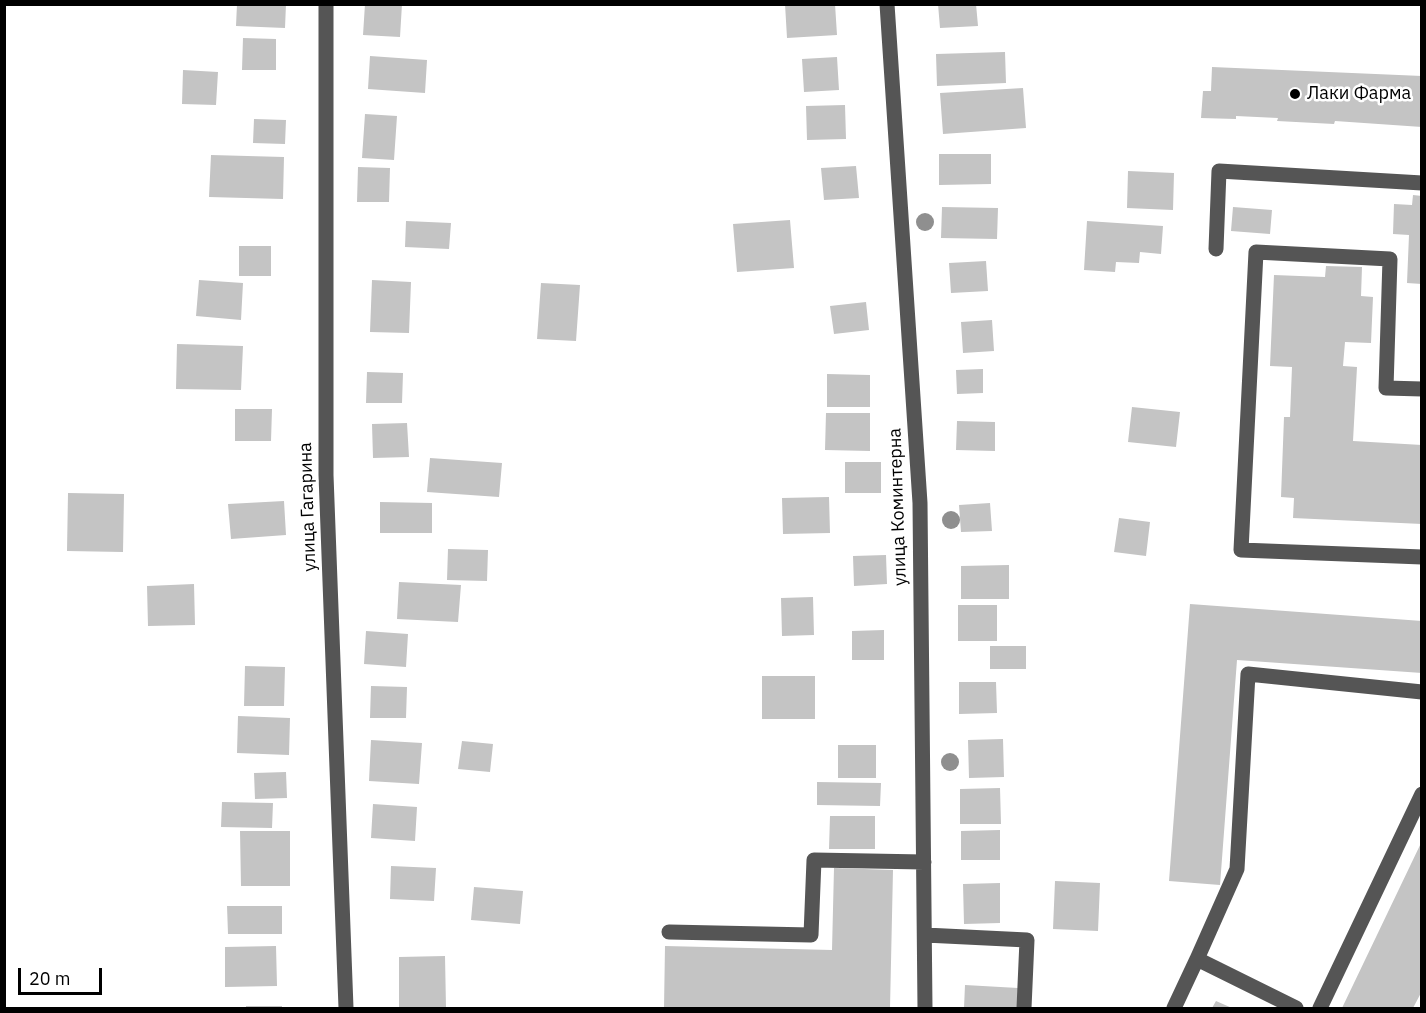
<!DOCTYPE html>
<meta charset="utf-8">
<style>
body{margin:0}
#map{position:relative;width:1426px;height:1013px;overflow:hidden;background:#fff;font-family:"IBM Plex Sans",sans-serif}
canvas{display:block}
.frame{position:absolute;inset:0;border:6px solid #000;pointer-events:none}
.scale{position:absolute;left:18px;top:968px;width:84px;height:27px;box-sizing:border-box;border:3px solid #000;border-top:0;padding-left:8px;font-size:18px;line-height:21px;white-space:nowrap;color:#000;-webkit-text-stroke:4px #fff;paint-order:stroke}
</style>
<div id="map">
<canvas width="1426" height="1013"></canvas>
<div class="frame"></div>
<div class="scale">20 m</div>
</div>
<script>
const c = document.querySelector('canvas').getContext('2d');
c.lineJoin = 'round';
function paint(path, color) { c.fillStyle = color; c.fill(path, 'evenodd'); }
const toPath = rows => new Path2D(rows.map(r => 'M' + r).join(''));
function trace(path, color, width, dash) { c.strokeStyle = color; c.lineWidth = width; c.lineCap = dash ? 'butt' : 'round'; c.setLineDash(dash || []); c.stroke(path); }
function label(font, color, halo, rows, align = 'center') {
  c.font = font + ' "IBM Plex Sans",sans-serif'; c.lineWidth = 5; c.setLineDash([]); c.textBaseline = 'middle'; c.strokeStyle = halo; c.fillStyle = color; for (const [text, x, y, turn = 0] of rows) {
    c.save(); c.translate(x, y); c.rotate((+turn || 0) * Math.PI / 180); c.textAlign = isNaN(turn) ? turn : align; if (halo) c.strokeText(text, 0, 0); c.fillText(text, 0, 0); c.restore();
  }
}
paint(toPath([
 [237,4,286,4,285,28,236,26],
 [365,4,402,4,400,37,363,35],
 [785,4,835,4,837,35,787,38],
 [938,4,976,4,978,26,940,28],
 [243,38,276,39,276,70,242,70],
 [1005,52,1006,83,937,86,936,54],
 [370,56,427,60,425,93,368,89],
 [837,57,839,90,804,92,802,59],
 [1212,67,1422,76,1422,127,1335,121,1334,124,1277,121,1278,118,1236,116,1236,119,1201,118,1203,91,1211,91],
 [183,70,218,72,216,105,182,104],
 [1023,88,1026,128,943,134,940,93],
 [845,105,846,139,807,140,806,106],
 [365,114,397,116,394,160,362,158],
 [254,119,286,120,285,144,253,143],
 [939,154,991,154,991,184,939,185],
 [211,155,284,157,283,199,209,197],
 [856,166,859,198,824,200,821,168],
 [358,167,390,168,389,202,357,202],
 [1128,171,1174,173,1173,210,1127,208],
 [1413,195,1422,196,1422,284,1407,283,1409,235,1393,234,1394,204,1412,205],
 [942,207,998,208,997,239,941,238],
 [1233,207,1272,210,1270,234,1231,231],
 [790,220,794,268,737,272,733,224],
 [406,221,451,223,449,249,405,247],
 [1087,221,1163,226,1161,254,1140,252,1139,263,1116,262,1115,272,1084,270],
 [239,246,271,246,271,276,239,276],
 [986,261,988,291,951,293,949,263],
 [1326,266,1362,267,1361,296,1373,297,1371,343,1345,342,1343,366,1357,367,1353,441,1422,445,1422,524,1293,518,1294,498,1281,497,1284,417,1290,417,1292,367,1270,366,1274,275,1325,277],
 [199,280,243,283,241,320,196,316],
 [372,280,411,282,409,333,370,332],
 [541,283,580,285,576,341,537,339],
 [866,302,869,330,834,334,830,306],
 [992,320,994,351,963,353,961,322],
 [177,344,243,346,241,390,176,389],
 [983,369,983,393,957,394,956,370],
 [367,372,403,373,402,403,366,403],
 [827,374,870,375,870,407,827,407],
 [1132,407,1180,412,1176,447,1128,442],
 [235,409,272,409,271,441,235,441],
 [826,413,870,413,870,451,825,450],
 [957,421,995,422,995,451,956,450],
 [407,423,409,457,373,458,372,424],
 [430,458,502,463,499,497,427,492],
 [845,462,881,462,881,493,845,493],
 [68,493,124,494,123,552,67,551],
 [829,497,830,533,783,534,782,498],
 [284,501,286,535,231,539,228,504],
 [380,502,432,503,432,533,380,533],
 [990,503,992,531,961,532,959,505],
 [1119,518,1150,522,1146,556,1114,552],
 [448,549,488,550,487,581,447,580],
 [886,555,887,584,854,586,853,556],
 [1009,565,1009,599,961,599,961,566],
 [399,582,461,585,458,622,397,619],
 [194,584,195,625,148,626,147,586],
 [813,597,814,635,782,636,781,598],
 [1190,604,1422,621,1422,673,1237,660,1220,885,1169,881],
 [958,605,997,605,997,641,958,641],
 [884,630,884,660,852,660,852,631],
 [366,631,408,634,406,667,364,664],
 [990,646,1026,646,1026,669,990,669],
 [245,666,285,667,284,706,244,706],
 [762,676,815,676,815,719,762,719],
 [959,682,996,682,997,713,959,714],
 [371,686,407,687,406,718,370,718],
 [238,716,290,718,289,755,237,753],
 [1003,739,1004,777,969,778,968,740],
 [371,740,422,743,419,784,369,781],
 [462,741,493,744,490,772,458,769],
 [838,745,876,745,876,778,838,778],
 [286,772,287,798,255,799,254,773],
 [817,782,881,783,880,806,817,805],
 [1000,788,1001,824,960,824,960,789],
 [222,802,273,803,272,828,221,827],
 [373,804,417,807,415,841,371,838],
 [830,816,875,816,875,849,829,849],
 [1000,830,1000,860,961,860,961,831],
 [240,831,290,831,290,886,241,886],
 [1422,841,1422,991,1413,1008,1342,1008],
 [391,866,436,868,434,901,390,899],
 [834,868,893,870,890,1008,664,1008,665,946,832,950],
 [1055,881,1100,883,1098,931,1053,929],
 [1000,883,1000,923,964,924,963,884],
 [474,887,523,891,520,924,471,920],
 [227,906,282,906,282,934,228,934],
 [276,946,277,986,225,987,225,947],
 [445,956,446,1008,399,1008,399,957],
 [965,985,1018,988,1017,1008,964,1008],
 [1216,1001,1232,1008,1212,1008],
 [246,1006,282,1006,282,1008,246,1008]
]), '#c4c4c4');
trace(toPath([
 [326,4,326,475,346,1008],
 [887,4,920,503,925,1008],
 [1216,249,1219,171,1422,183],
 [1422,389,1386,388,1390,259,1256,252,1241,550,1422,557],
 [669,932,811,935,814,860,924,862],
 [925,935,1027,940,1024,1008],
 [1197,959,1237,869,1248,674,1422,692],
 [1174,1008,1197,959,1296,1008],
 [1320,1008,1422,794]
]), '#555', 15);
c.fillStyle = '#8f8f8f';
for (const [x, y] of [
 [925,222],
 [951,520],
 [950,762]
]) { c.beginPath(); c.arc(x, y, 9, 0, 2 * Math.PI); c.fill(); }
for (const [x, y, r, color] of [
 [1295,94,6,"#000"]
]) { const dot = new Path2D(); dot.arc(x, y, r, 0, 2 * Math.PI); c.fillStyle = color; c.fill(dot); trace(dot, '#fff', 2); }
label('18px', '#000', '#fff', [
 ["Лаки Фарма",1307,94]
], 'left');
label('18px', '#000', '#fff', [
 ["улица Гагарина",308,507,-92],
 ["улица Коминтерна",898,507,-92]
]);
</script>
